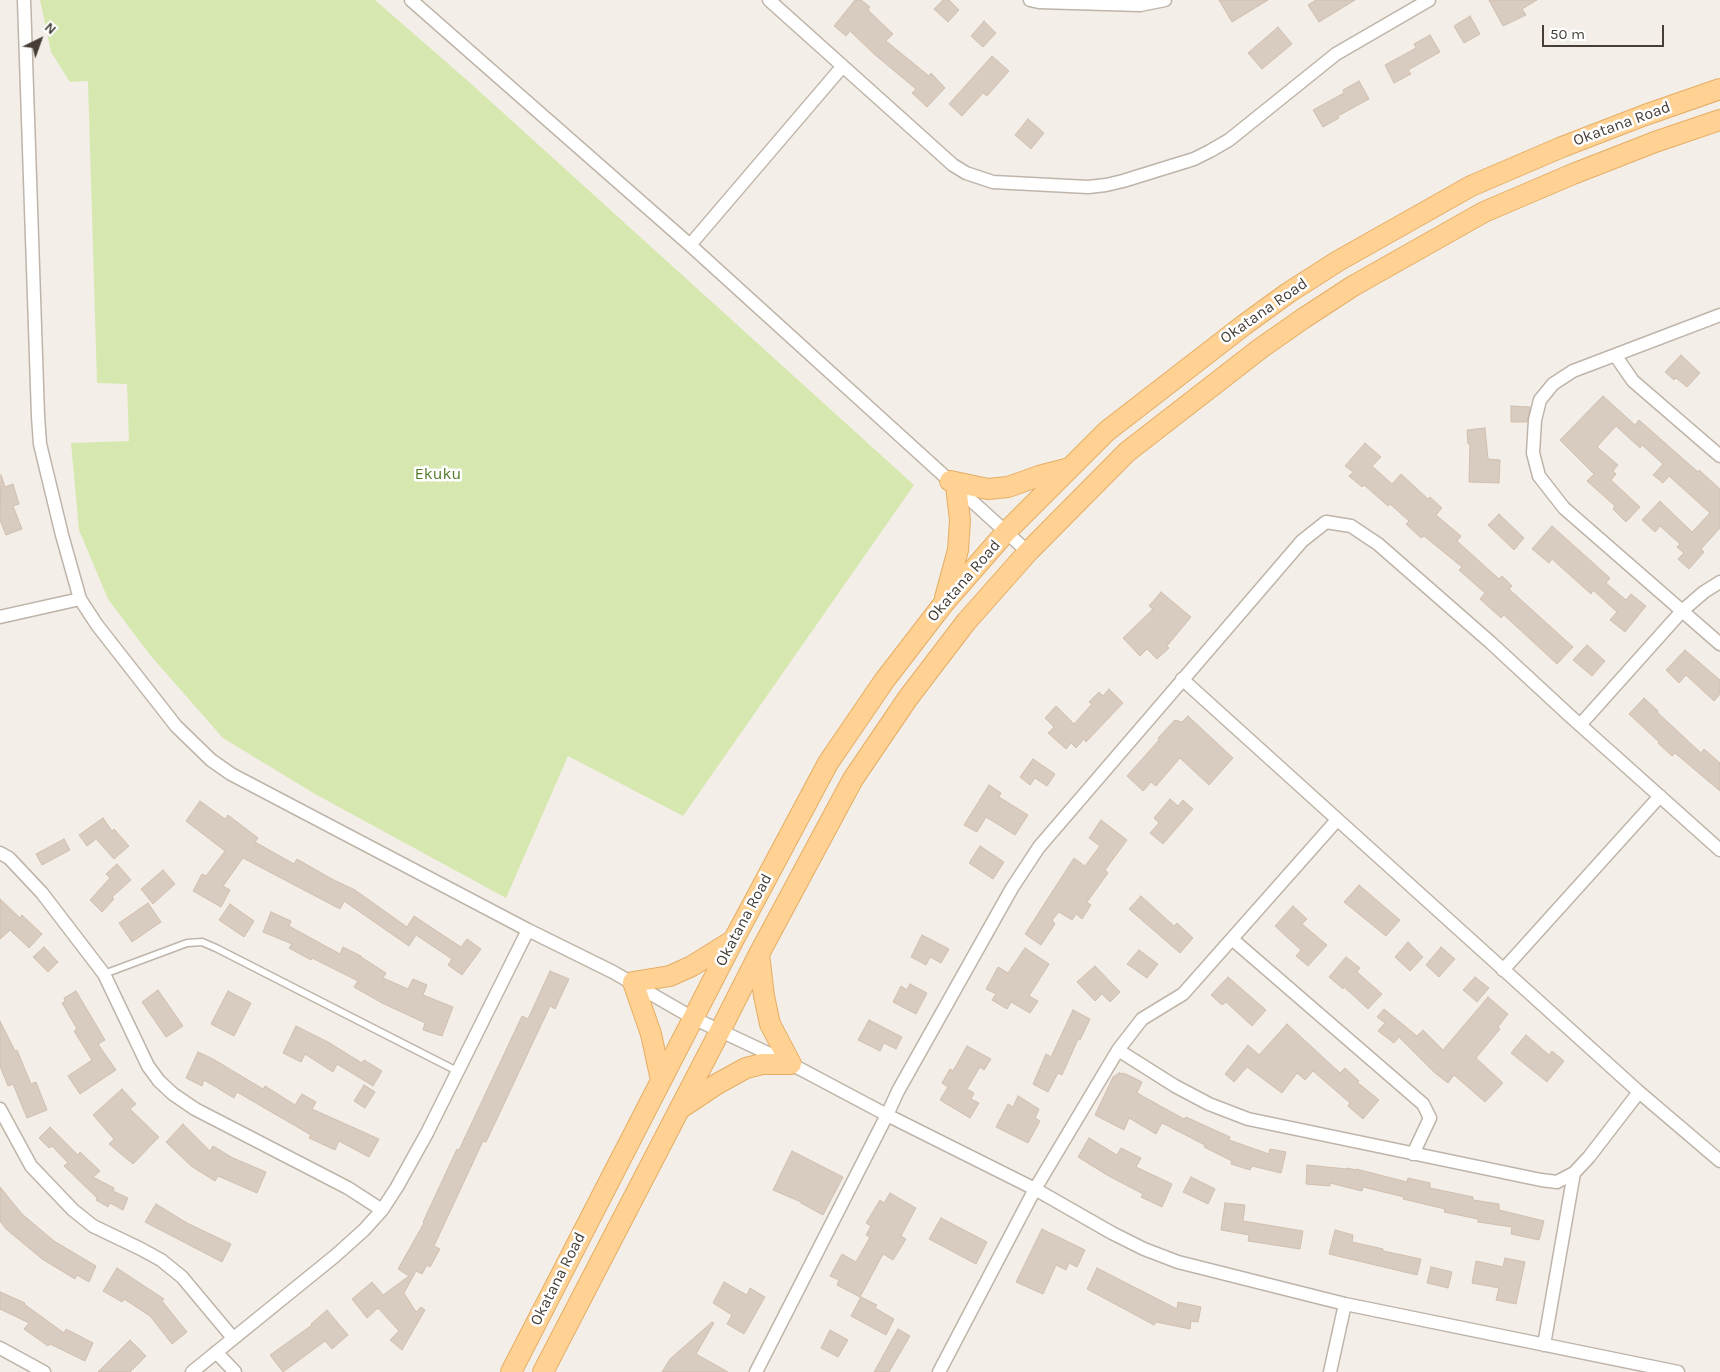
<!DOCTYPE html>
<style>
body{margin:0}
#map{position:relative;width:1720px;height:1372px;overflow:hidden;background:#f3eee7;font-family:Karla,sans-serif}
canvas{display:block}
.north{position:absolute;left:15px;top:15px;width:50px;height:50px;-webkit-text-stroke:4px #fff;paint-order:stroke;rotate:42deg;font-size:14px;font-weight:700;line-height:20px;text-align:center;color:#463e36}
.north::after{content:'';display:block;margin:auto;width:18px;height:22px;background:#463e36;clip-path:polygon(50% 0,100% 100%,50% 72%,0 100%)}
.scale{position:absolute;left:1542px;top:25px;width:122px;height:22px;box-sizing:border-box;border:2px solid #463e36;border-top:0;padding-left:6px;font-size:15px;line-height:18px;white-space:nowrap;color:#463e36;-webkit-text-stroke:4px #fff;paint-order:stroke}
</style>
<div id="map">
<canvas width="1720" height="1372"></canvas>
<div class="north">N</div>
<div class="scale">50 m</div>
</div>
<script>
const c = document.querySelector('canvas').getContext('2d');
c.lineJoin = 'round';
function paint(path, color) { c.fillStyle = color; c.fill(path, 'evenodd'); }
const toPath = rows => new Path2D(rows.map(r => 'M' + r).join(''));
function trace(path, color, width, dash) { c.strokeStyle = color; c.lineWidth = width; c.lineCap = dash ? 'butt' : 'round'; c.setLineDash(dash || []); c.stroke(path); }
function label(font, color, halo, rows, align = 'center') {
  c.font = font + ' Karla,sans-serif'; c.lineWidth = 5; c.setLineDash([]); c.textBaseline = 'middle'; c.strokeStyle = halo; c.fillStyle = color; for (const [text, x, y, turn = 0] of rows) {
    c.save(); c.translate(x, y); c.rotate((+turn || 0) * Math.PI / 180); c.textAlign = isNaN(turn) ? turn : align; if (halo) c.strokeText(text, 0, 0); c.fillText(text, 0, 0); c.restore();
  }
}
paint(toPath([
 [40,0,375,0,468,81,914,485,683,816,568,756,506,898,315,794,223,738,150,655,108,599,79,530,71,443,129,441,127,384,97,383,88,81,70,82,51,52]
]), '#d6e8af');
const building = toPath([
 [855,0,861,0,870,7,868,10,893,34,886,41,929,76,931,73,945,88,927,107,912,93,916,89,874,54,850,31,846,36,834,26,855,0],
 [943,0,949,0,959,10,948,22,934,9,943,0],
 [1219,0,1268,0,1232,22,1219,0],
 [1316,0,1355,0,1319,22,1308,5,1316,0],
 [1489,0,1537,0,1522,9,1526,15,1503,26,1489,0],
 [1470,16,1480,34,1464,43,1454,26,1470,16],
 [984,21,996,33,983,47,971,36,984,21],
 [1278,27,1292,44,1262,69,1248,53,1278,27],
 [1430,35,1440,52,1408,70,1411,74,1394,83,1385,65,1416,48,1414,44,1430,35],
 [992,56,1009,71,987,96,983,93,962,116,949,104,992,56],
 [1359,81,1369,99,1338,116,1339,118,1323,127,1313,110,1344,93,1343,90,1359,81],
 [1028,119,1044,133,1031,149,1015,135,1028,119],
 [1681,355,1700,373,1687,387,1676,378,1674,380,1665,372,1681,355],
 [1603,396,1635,425,1639,420,1698,472,1699,470,1720,489,1720,528,1701,549,1704,552,1689,569,1678,559,1684,553,1677,547,1680,544,1660,526,1655,532,1642,520,1660,501,1692,532,1710,513,1669,476,1663,483,1653,475,1663,464,1642,445,1640,448,1616,426,1597,447,1618,465,1613,471,1616,474,1611,480,1640,507,1626,522,1613,509,1615,506,1587,481,1594,474,1560,440,1603,396],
 [1511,406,1530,407,1527,422,1511,422,1511,406],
 [1485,428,1488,459,1500,460,1499,483,1469,482,1470,444,1468,444,1467,430,1485,428],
 [1365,443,1381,457,1372,466,1392,484,1401,474,1428,499,1430,497,1442,508,1436,515,1461,536,1457,541,1499,579,1502,576,1512,586,1509,589,1573,647,1557,664,1504,615,1501,618,1480,599,1485,593,1459,570,1462,567,1424,536,1421,538,1406,524,1409,521,1390,504,1388,506,1364,485,1362,487,1349,476,1353,472,1345,466,1365,443],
 [1,475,5,487,13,484,19,504,13,506,22,529,6,535,0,520,1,475],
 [1499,514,1524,538,1514,550,1488,525,1499,514],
 [1552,526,1610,578,1606,583,1626,600,1631,594,1646,606,1625,632,1610,620,1617,612,1593,590,1591,594,1552,559,1549,563,1532,549,1552,526],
 [1161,592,1191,617,1167,646,1169,648,1157,659,1147,649,1140,656,1123,638,1153,609,1149,606,1161,592],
 [1587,645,1605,661,1592,676,1573,660,1587,645],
 [1685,650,1720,680,1720,694,1714,701,1686,675,1679,683,1666,670,1685,650],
 [1109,689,1123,703,1086,742,1084,739,1076,748,1071,743,1066,749,1048,733,1054,727,1045,718,1056,706,1074,724,1092,704,1089,702,1099,692,1103,696,1109,689],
 [1644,698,1658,711,1657,712,1701,753,1704,749,1720,763,1720,791,1675,753,1672,756,1658,743,1659,742,1629,714,1644,698],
 [1188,716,1233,758,1209,785,1180,758,1156,786,1151,782,1143,791,1127,776,1159,740,1158,738,1175,720,1182,722,1188,716],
 [1033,759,1055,774,1047,786,1035,778,1030,785,1020,777,1033,759],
 [989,785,1001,793,999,797,1028,815,1015,835,986,817,977,832,964,825,989,785],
 [1170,799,1178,806,1183,800,1193,809,1163,844,1150,833,1159,823,1154,818,1170,799],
 [200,801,225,819,228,815,258,838,255,842,294,864,297,859,330,878,355,890,407,927,414,916,461,947,467,939,481,949,462,975,448,965,452,959,416,935,409,946,344,901,340,909,243,858,223,886,230,890,221,907,193,891,202,874,206,876,225,851,186,821,200,801],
 [103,818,112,831,114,829,129,846,114,859,96,839,87,846,79,835,103,818],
 [1101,820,1127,840,1105,870,1108,873,1087,902,1091,905,1082,919,1076,914,1072,920,1059,912,1052,920,1055,924,1041,945,1025,934,1074,858,1085,866,1100,846,1089,838,1101,820],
 [64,839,70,850,42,865,36,854,64,839],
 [980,846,1004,862,993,879,969,863,980,846],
 [117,864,131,880,112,897,114,899,102,912,90,900,110,878,106,874,117,864],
 [163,870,175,884,153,904,141,889,163,870],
 [1359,885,1400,920,1386,936,1344,902,1359,885],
 [1141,896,1174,926,1177,923,1193,938,1180,953,1129,909,1141,896],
 [0,899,20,918,22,915,42,934,29,948,10,930,0,939,0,899],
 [148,903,161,922,132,942,119,923,148,903],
 [230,904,254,921,244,937,219,920,230,904],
 [1293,906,1307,919,1302,924,1327,945,1308,966,1296,956,1301,950,1275,926,1293,906],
 [271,912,291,921,289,926,340,954,343,947,361,956,361,957,386,973,383,978,408,989,413,979,427,985,423,995,453,1007,442,1036,423,1030,425,1023,382,1003,354,987,358,981,312,958,311,960,289,948,292,944,263,932,271,912],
 [922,935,949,949,941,963,930,957,926,965,911,957,922,935],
 [1408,942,1423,957,1410,971,1395,957,1408,942],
 [44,947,58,962,48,972,33,957,44,947],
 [1441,947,1455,959,1439,977,1426,965,1441,947],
 [1025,948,1049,964,1029,996,1038,1001,1030,1013,1011,1002,1007,1009,992,1000,996,994,986,989,998,967,1008,973,1025,948],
 [1139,950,1158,964,1147,978,1127,964,1139,950],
 [1346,957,1360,968,1357,972,1382,994,1368,1009,1344,987,1343,989,1329,977,1346,957],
 [1095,966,1120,992,1110,1002,1102,994,1095,1001,1077,982,1095,966],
 [550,971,569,979,555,1009,550,1006,486,1142,483,1141,434,1246,440,1249,430,1267,427,1265,422,1274,416,1271,404,1293,416,1312,421,1307,425,1310,402,1350,390,1340,399,1331,378,1308,367,1318,352,1299,372,1282,383,1295,409,1276,398,1269,424,1223,423,1222,457,1149,459,1150,522,1016,528,1019,550,971],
 [1228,977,1266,1010,1252,1026,1226,1002,1222,1005,1211,995,1228,977],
 [1475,977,1489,988,1477,1002,1463,990,1475,977],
 [910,984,927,993,916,1014,893,1002,901,986,907,990,910,984],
 [158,990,183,1026,166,1037,142,1002,158,990],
 [76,991,105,1040,98,1044,116,1070,80,1094,68,1076,92,1060,74,1031,77,1029,62,1003,65,1002,64,998,76,991],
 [228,991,251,1003,234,1036,211,1024,228,991],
 [1488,997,1508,1014,1498,1027,1500,1029,1476,1058,1503,1083,1485,1102,1454,1075,1448,1083,1435,1073,1399,1037,1394,1043,1378,1031,1385,1023,1377,1017,1384,1009,1417,1036,1423,1030,1443,1050,1488,997],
 [1073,1010,1090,1019,1080,1040,1078,1039,1062,1075,1058,1073,1048,1092,1033,1084,1046,1054,1051,1057,1073,1010],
 [869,1020,902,1037,896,1049,884,1043,880,1051,858,1040,869,1020],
 [0,1021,15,1051,17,1050,31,1084,36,1082,47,1110,27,1118,13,1084,8,1086,0,1066,0,1021],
 [1287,1024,1340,1073,1345,1068,1359,1081,1357,1082,1379,1100,1363,1119,1348,1106,1350,1103,1313,1071,1305,1080,1297,1073,1282,1093,1247,1067,1234,1082,1225,1074,1248,1045,1259,1055,1287,1024],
 [296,1026,328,1042,362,1063,364,1060,382,1071,373,1086,337,1064,333,1072,305,1054,301,1062,283,1053,296,1026],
 [1526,1035,1549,1055,1552,1051,1564,1061,1547,1082,1511,1053,1526,1035],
 [967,1046,991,1059,984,1070,980,1067,967,1089,974,1093,971,1099,979,1103,970,1118,940,1100,948,1087,942,1083,950,1069,953,1071,967,1046],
 [198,1052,213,1059,263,1089,265,1086,295,1105,302,1094,316,1102,312,1109,379,1139,369,1157,339,1141,335,1150,309,1138,311,1135,237,1092,234,1098,204,1080,202,1086,186,1078,198,1052],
 [1119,1073,1126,1074,1142,1082,1137,1093,1184,1119,1186,1117,1230,1137,1229,1140,1269,1154,1270,1149,1286,1152,1281,1173,1252,1166,1250,1170,1231,1164,1232,1161,1204,1147,1205,1145,1162,1123,1156,1134,1129,1118,1124,1130,1095,1115,1113,1077,1119,1073],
 [364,1085,375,1092,365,1108,354,1101,364,1085],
 [122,1089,136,1104,130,1109,159,1137,133,1164,109,1144,114,1139,93,1115,122,1089],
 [1018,1096,1039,1109,1035,1118,1040,1121,1028,1143,996,1127,1008,1104,1013,1107,1018,1096],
 [183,1124,210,1151,213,1146,233,1158,266,1172,257,1193,218,1176,215,1181,191,1166,166,1142,183,1124],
 [50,1127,78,1155,80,1152,100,1171,93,1177,114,1188,113,1191,128,1198,123,1210,110,1203,108,1207,96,1200,97,1198,64,1166,66,1164,69,1164,52,1146,49,1148,39,1138,50,1127],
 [1089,1138,1117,1155,1121,1148,1141,1158,1136,1167,1172,1184,1162,1207,1141,1197,1143,1194,1107,1175,1078,1157,1089,1138],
 [792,1151,843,1177,823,1215,801,1203,801,1202,773,1190,792,1151],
 [1307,1165,1347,1169,1347,1168,1356,1170,1356,1169,1407,1182,1408,1178,1430,1183,1430,1188,1473,1197,1473,1200,1499,1204,1499,1210,1544,1221,1539,1240,1511,1234,1512,1227,1478,1222,1478,1219,1444,1212,1445,1209,1403,1199,1404,1197,1363,1187,1362,1191,1330,1183,1330,1186,1306,1184,1307,1165],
 [1191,1177,1215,1189,1208,1204,1183,1192,1191,1177],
 [0,1187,22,1214,54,1241,96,1266,89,1282,77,1275,75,1279,42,1259,6,1229,0,1221,0,1187],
 [890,1193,916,1208,901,1236,906,1239,893,1260,883,1254,860,1297,837,1285,839,1280,830,1276,842,1254,856,1262,870,1237,866,1235,871,1226,866,1223,880,1200,884,1203,890,1193],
 [1225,1203,1245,1205,1243,1221,1303,1231,1300,1249,1248,1241,1249,1235,1221,1230,1225,1203],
 [156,1204,187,1223,231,1244,222,1262,145,1222,156,1204],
 [941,1218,987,1242,976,1264,929,1239,941,1218],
 [1042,1229,1085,1250,1077,1267,1069,1263,1066,1270,1056,1265,1043,1294,1016,1282,1042,1229],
 [1335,1230,1353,1235,1352,1242,1383,1249,1383,1251,1421,1259,1417,1275,1329,1254,1335,1230],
 [1505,1258,1525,1262,1516,1304,1496,1300,1499,1288,1472,1283,1476,1261,1503,1267,1505,1258],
 [1431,1267,1452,1272,1448,1288,1427,1283,1431,1267],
 [117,1268,164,1299,162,1301,187,1332,172,1344,150,1316,124,1299,122,1302,103,1291,117,1268],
 [1097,1268,1177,1309,1178,1302,1201,1307,1198,1322,1191,1321,1190,1329,1156,1322,1154,1325,1087,1289,1097,1268],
 [724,1282,747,1295,750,1288,765,1297,744,1334,727,1324,732,1315,713,1303,724,1282],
 [0,1292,25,1303,24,1304,64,1333,66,1329,93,1343,85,1361,50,1344,48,1346,24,1329,29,1323,0,1309,0,1292],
 [861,1297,877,1305,875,1308,894,1319,886,1335,851,1316,861,1297],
 [327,1310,348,1335,332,1349,325,1341,283,1372,270,1355,312,1325,311,1324,327,1310],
 [712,1322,714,1323,696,1354,728,1372,662,1372,670,1359,712,1322],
 [898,1329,910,1336,889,1372,874,1372,898,1329],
 [830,1330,848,1340,838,1357,821,1348,830,1330],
 [130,1340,146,1356,130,1372,98,1372,130,1340]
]);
paint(building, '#d8cbbf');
trace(building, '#d0bfaf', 1);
const service = toPath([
 [104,974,187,943,202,942,216,948,457,1071]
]);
const minor = toPath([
 [24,0,38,416,40,444,62,535,80,599,97,625,176,726,211,760,231,774,528,930,613,972,693,1018,791,1064,887,1115,756,1372],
 [411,0,690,245,1028,552],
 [769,0,953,165,966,173,993,182,1088,187,1106,185,1123,181,1194,159,1210,151,1229,140,1336,54,1429,0],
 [1030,0,1039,2,1140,5,1165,0],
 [690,245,842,67],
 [1720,315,1573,371,1553,384,1540,400,1535,420,1533,453,1539,476,1564,508,1720,644],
 [1615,355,1633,381,1720,456],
 [0,617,80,599],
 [1182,679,1639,1092,1720,1161],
 [1580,725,1682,611,1704,592,1720,582],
 [0,853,9,858,42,893,104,974,148,1066,159,1081,173,1094,195,1109,348,1188,382,1210],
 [1232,939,1423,1104,1430,1118,1413,1154],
 [1503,970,1660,796],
 [1118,1050,1175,1086,1209,1104,1248,1119,1541,1180,1557,1182,1574,1173,1589,1157,1639,1092],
 [0,1109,31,1166,73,1210,93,1226,141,1249,161,1260,182,1277,233,1338],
 [1544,1345,1574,1173],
 [0,1348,44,1372],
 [216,1352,235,1372],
 [192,1372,335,1256,364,1230,382,1210,397,1187,427,1133,528,930],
 [939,1372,1035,1189,1118,1050,1142,1019,1183,994,1337,820],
 [1330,1372,1345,1304],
 [1678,1372,1345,1304,1178,1262,1144,1249,1112,1233,1035,1189,887,1115,898,1091,1012,888,1039,847,1302,541,1326,522,1351,526,1378,544,1490,642,1570,716,1720,850]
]);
const primary = toPath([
 [950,481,988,489,1008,487,1039,476,1070,468],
 [945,598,958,550,960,520,956,486],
 [661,1080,651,1034,633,982,670,976,692,966,732,941],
 [681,1108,717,1084,746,1068,762,1064,791,1064,770,1024,764,996,759,954],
 [511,1372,733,941,828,763,884,681,944,603,1006,532,1107,431,1244,325,1288,293,1338,261,1471,186,1562,147,1645,115,1720,89],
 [543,1372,720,1031,759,954,853,779,908,698,966,622,1028,552,1127,452,1261,348,1304,318,1353,286,1484,212,1573,174,1655,142,1720,120]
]);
trace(service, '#bfb4a9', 9);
trace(minor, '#bfb4a9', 15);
trace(primary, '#e5ad63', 22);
trace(service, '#fff', 6);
trace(minor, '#fff', 12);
trace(primary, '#ffd294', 20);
label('16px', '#463e36', '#fff', [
 ["Okatana Road",1622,124,-20],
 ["Okatana Road",1264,311,-35],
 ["Okatana Road",964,581,-49],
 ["Okatana Road",744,920,-62],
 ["Okatana Road",558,1279,-63]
]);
label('16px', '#517928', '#fff', [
 ["Ekuku",438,474]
]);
</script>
